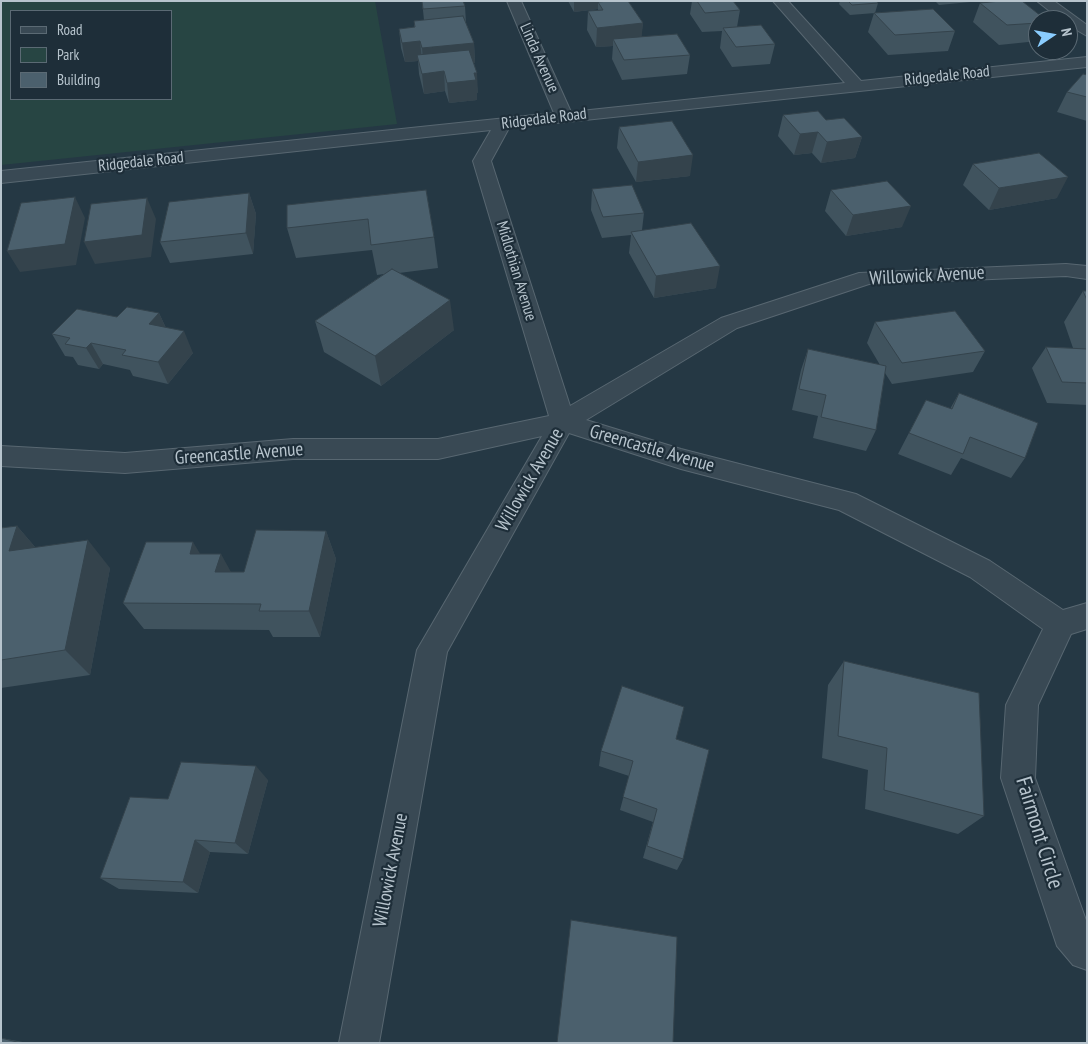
<!DOCTYPE html>
<style>
body{margin:0}
#map{position:relative;width:1088px;height:1044px;overflow:hidden;background:#253844;font-family:"PT Sans Narrow",sans-serif}
canvas{display:block}
.frame{position:absolute;inset:0;border:2px solid #b7c4cd;pointer-events:none}
.legend{position:absolute;left:10px;top:10px;width:162px;height:90px;box-sizing:border-box;background:#1e2e39;border:1px solid #5b6a74;margin:0;padding:6px 9px;list-style:none;font-size:15px;color:#b7c4cd}
.legend li{display:flex;align-items:center;gap:10px;height:25px}
.legend b{width:25px;border:1px solid #5b6a74}
.north{position:absolute;left:1028px;top:10px;width:50px;height:50px;box-sizing:border-box;background:#1e2e39;border:1px solid #5b6a74;border-radius:50%;rotate:78deg;font-size:14px;font-weight:700;line-height:20px;text-align:center;color:#b7c4cd}
.north::after{content:'';display:block;margin:auto;width:18px;height:22px;background:#8acdff;clip-path:polygon(50% 0,100% 100%,50% 72%,0 100%)}
</style>
<div id="map">
<canvas width="1088" height="1044"></canvas>
<div class="frame"></div>
<ul class="legend">
<li><b style="height:6px;background:#394954"></b>Road</li>
<li><b style="height:14px;background:#274543"></b>Park</li>
<li><b style="height:14px;background:#4b606d"></b>Building</li>
</ul>
<div class="north">N</div>
</div>
<script>
const c = document.querySelector('canvas').getContext('2d');
c.lineJoin = 'round';
function paint(path, color) { c.fillStyle = color; c.fill(path, 'evenodd'); }
const toPath = rows => new Path2D(rows.map(r => 'M' + r).join(''));
function trace(path, color, width, dash) { c.strokeStyle = color; c.lineWidth = width; c.lineCap = dash ? 'butt' : 'round'; c.setLineDash(dash || []); c.stroke(path); }
function label(font, color, halo, rows, align = 'center') {
  c.font = font + ' "PT Sans Narrow",sans-serif'; c.lineWidth = 4.5; c.setLineDash([]); c.textBaseline = 'middle'; c.strokeStyle = halo; c.fillStyle = color; for (const [text, x, y, turn = 0] of rows) {
    c.save(); c.translate(x, y); c.rotate((+turn || 0) * Math.PI / 180); c.textAlign = isNaN(turn) ? turn : align; if (halo) c.strokeText(text, 0, 0); c.fillText(text, 0, 0); c.restore();
  }
}
paint(toPath([
 [1,1,375,1,397,124,1,165],
 [11,11,171,11,171,99,11,99]
]), '#274543');
const minor = toPath([
 [507,1,521,1,571,112,845,83,773,1,788,1,861,81,1087,57,1087,67,509,128,491,161,570,406,721,318,859,273,1066,264,1087,266,1087,279,1066,276,869,284,737,328,586,420,681,449,856,494,990,561,1063,610,1087,603,1087,629,1071,634,1038,705,1035,778,1087,923,1087,970,1073,965,1057,946,1001,778,1006,705,1043,629,970,577,839,510,681,469,569,433,447,652,379,1043,339,1043,417,650,542,436,438,459,293,459,125,473,1,466,1,446,125,453,293,439,438,439,549,416,473,161,491,130,1,183,1,171,554,113,507,1],
 [1037,1,1054,1,1087,25,1087,36,1068,25,1068,20,1061,20,1037,1]
]);
trace(minor, '#586771', 2);
paint(minor, '#394954');
paint(toPath([
 [422,1,465,6,466,23,474,43,475,63,474,63,478,93,477,93,477,100,449,103,445,91,424,94,419,74,418,61,405,62,401,48,399,29,414,27,414,21,424,20],
 [568,1,628,1,643,23,641,37,690,55,687,74,622,80,612,59,613,46,596,47,587,30,588,11,598,10,598,9,574,12],
 [692,1,733,1,740,10,737,27,775,44,770,64,732,67,720,48,722,31,702,32,690,14],
 [840,1,876,1,878,3,875,13,850,15,839,4],
 [935,1,981,1,939,5],
 [980,3,1038,20,1038,41,999,45,973,22],
 [874,13,955,31,948,51,888,55,868,32],
 [1087,75,1087,121,1057,112,1067,92],
 [783,115,826,120,862,137,855,158,821,163,812,153,794,155,778,136],
 [619,127,690,176,636,182,617,148],
 [973,164,1057,198,989,210,963,185],
 [592,189,644,213,642,230,716,288,654,298,629,253,631,235,602,238,591,210],
 [426,190,434,237,438,268,399,273,454,330,381,386,324,352,315,321,384,274,377,275,372,250,296,258,287,228],
 [831,190,902,227,846,236,825,211],
 [249,193,256,214,253,254,170,263,160,242],
 [1083,291,1087,291,1087,405,1047,403,1032,368,1046,347,1073,348,1064,322],
 [159,313,166,328,193,353,168,384,133,376,130,370,103,364,99,369,78,365,73,357,65,356,52,334,117,317],
 [875,322,985,351,973,372,892,384,885,373,876,430,866,451,813,438,818,416,792,410,801,370,808,349,880,365,867,343],
 [959,393,1025,458,1011,478,961,458,951,475,898,454,926,400,950,409],
 [17,526,35,547,110,568,90,675,1,688,1,528],
 [326,531,336,559,320,637,273,637,269,630,144,629,123,603,200,554,231,572,244,572],
 [844,661,984,816,958,834,865,809,868,770,822,758,828,685],
 [676,739,683,859,677,870,643,858,653,822,620,810,629,776,599,766,601,751],
 [268,780,248,854,210,852,198,893,119,889,100,878,168,799],
 [1,1038,28,1043,1,1043]
]), '#40535e');
paint(toPath([
 [574,1,612,1,598,2,598,9,574,12],
 [643,23,641,43,613,39,613,46,596,47,597,28],
 [420,41,422,61,417,55,418,61,405,62,402,43],
 [474,43,475,63,424,68,422,48],
 [444,71,445,91,424,94,422,74],
 [474,73,477,73,478,93,477,93,477,100,449,103,447,83],
 [818,132,812,153,794,155,800,134],
 [862,137,855,158,821,163,827,142],
 [693,155,690,176,636,182,638,162],
 [1068,177,1057,198,989,210,999,188],
 [249,193,256,214,253,254,246,233],
 [75,197,85,218,76,265,20,272,7,251],
 [147,198,156,219,151,257,95,264,84,242],
 [911,206,902,227,846,236,853,215],
 [720,266,716,288,654,298,656,276],
 [450,300,454,330,381,386,375,356],
 [159,313,169,335,149,324],
 [184,331,193,353,168,384,158,362],
 [91,343,103,364,99,369,86,348],
 [17,526,41,554,9,551],
 [326,531,336,559,320,637,309,611],
 [88,540,110,568,90,675,65,650],
 [193,542,210,570,190,554],
 [221,554,236,581,215,572],
 [256,766,268,780,248,854,235,843],
 [195,840,210,852,198,893,183,882]
]), '#34434c');
const building = toPath([
 [422,1,463,1,465,6,423,9,422,1],
 [609,1,628,1,643,23,597,28,588,11,603,10,598,2,609,1],
 [697,1,733,1,740,10,705,13,697,1],
 [848,1,876,1,878,3,852,5,848,1],
 [1001,1,1022,1,1046,20,1038,20,1038,23,1007,25,980,3,1001,1],
 [933,9,955,31,895,35,874,13,933,9],
 [463,16,474,43,422,48,420,41,402,43,399,29,415,27,414,21,463,16],
 [761,25,775,44,736,47,723,28,761,25],
 [677,34,690,55,624,60,613,39,677,34],
 [469,50,477,73,474,73,476,80,447,83,444,71,422,74,417,55,469,50],
 [1083,74,1087,75,1087,97,1067,92,1083,74],
 [818,111,826,120,844,118,862,137,827,142,818,132,800,134,783,115,818,111],
 [672,121,693,155,638,162,619,127,672,121],
 [1039,153,1068,177,999,188,973,164,1039,153],
 [887,181,911,206,853,215,831,190,887,181],
 [632,185,644,213,603,217,592,189,632,185],
 [426,190,434,237,371,245,368,219,287,228,287,205,426,190],
 [249,193,246,233,160,242,169,202,249,193],
 [75,197,65,244,7,251,21,203,75,197],
 [147,198,142,235,84,242,91,204,147,198],
 [691,223,720,266,656,276,631,232,691,223],
 [392,269,450,300,375,356,315,321,392,269],
 [1083,291,1087,291,1087,300,1083,291],
 [127,307,159,313,149,324,184,331,158,362,122,355,126,350,91,343,86,348,65,344,70,338,52,334,77,309,117,317,127,307],
 [955,311,985,351,902,363,875,322,955,311],
 [1046,347,1087,349,1087,383,1062,382,1046,347],
 [808,349,886,366,876,430,821,417,826,395,799,389,808,349],
 [959,393,1038,423,1025,458,970,437,963,454,909,433,926,400,952,409,959,393],
 [17,526,9,551,88,540,65,650,1,660,1,528,17,526],
 [256,530,326,531,309,611,259,611,261,604,123,603,146,542,193,542,190,554,221,554,215,572,244,572,256,530],
 [844,661,979,693,984,816,884,790,887,748,838,736,844,661],
 [622,686,684,707,676,739,709,750,683,859,647,846,657,809,623,797,633,761,601,751,622,686],
 [181,762,256,766,235,843,195,840,183,882,100,878,130,797,168,799,181,762],
 [571,920,677,937,673,1043,557,1043,571,920],
 [1,1038,21,1043,1,1043,1,1038]
]);
paint(building, '#4b606d');
trace(building, '#34434c', 1);
label('16px', '#b7c4cd', '#1e2e39', [
 ["Linda Avenue",539,58,66],
 ["Ridgedale Road",947,76,-6],
 ["Ridgedale Road",544,119,-7],
 ["Ridgedale Road",141,162,-6],
 ["Midlothian Avenue",516,271,73]
]);
label('19px', '#b7c4cd', '#1e2e39', [
 ["Willowick Avenue",927,276,-3],
 ["Greencastle Avenue",652,449,16],
 ["Greencastle Avenue",239,454,-4],
 ["Willowick Avenue",530,480,-60],
 ["Willowick Avenue",391,870,-79]
]);
label('22px', '#b7c4cd', '#1e2e39', [
 ["Fairmont Circle",1039,833,73]
]);
</script>
